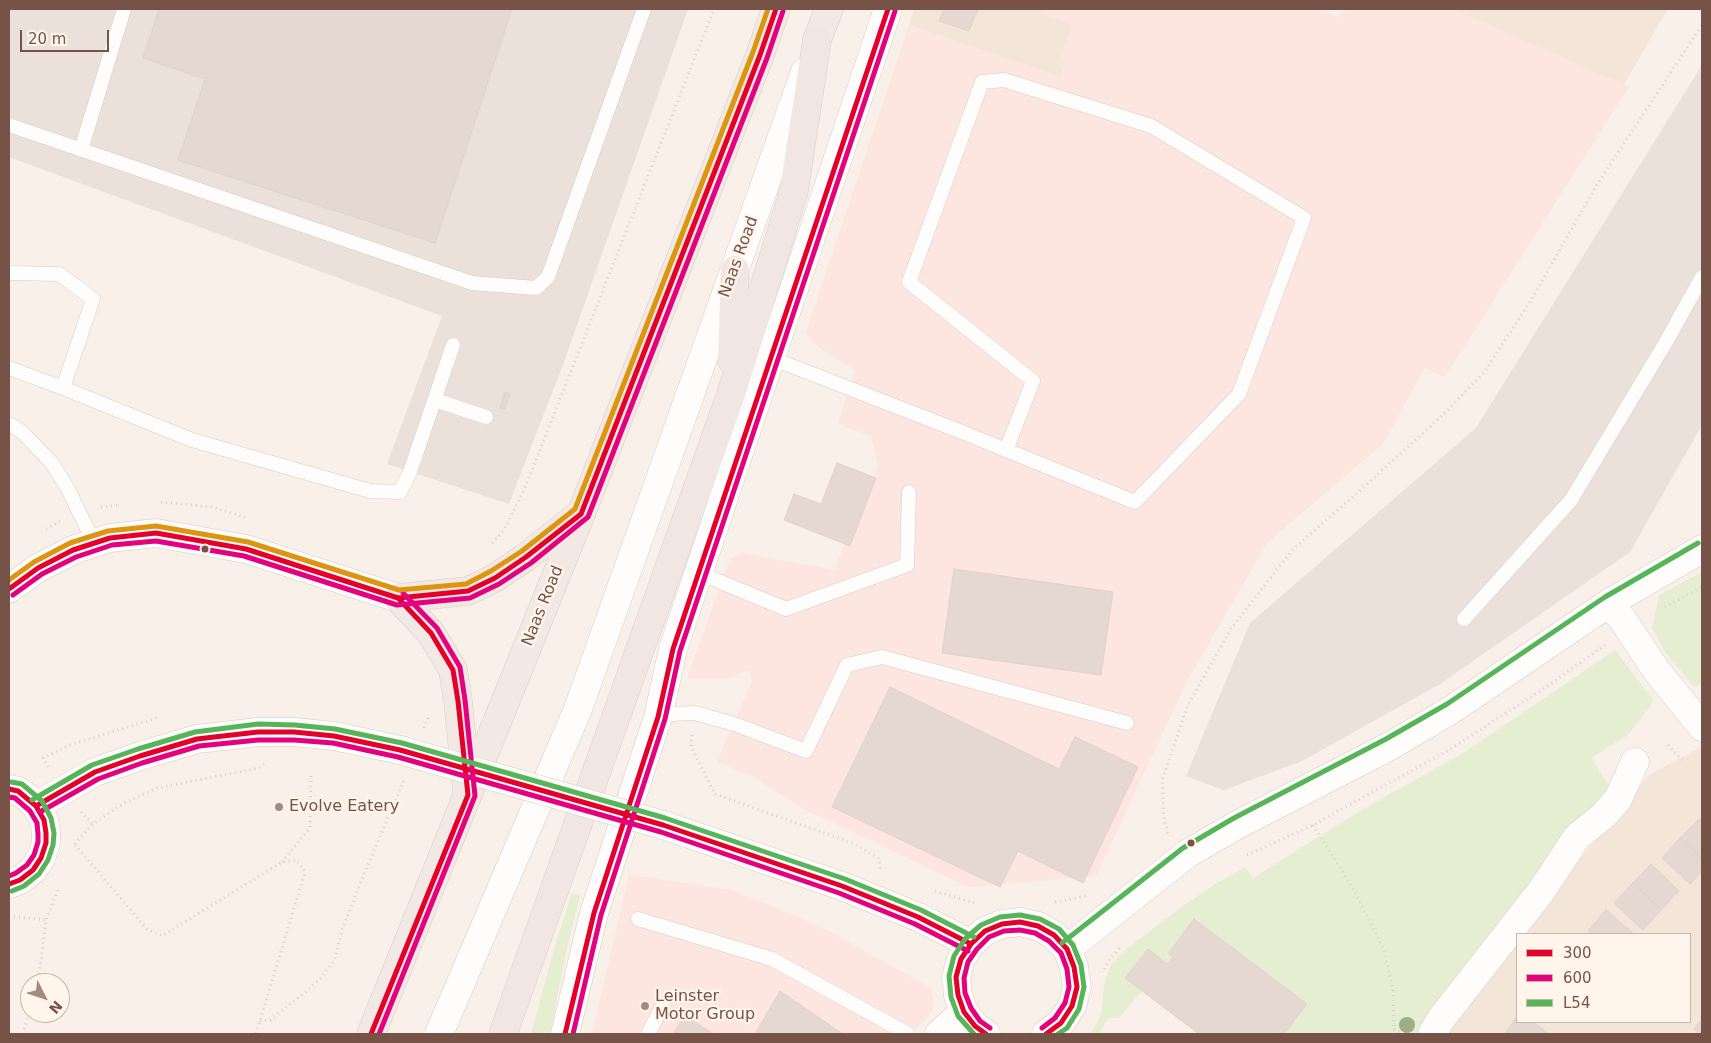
<!DOCTYPE html>
<style>
body{margin:0}
#map{position:relative;width:1711px;height:1043px;overflow:hidden;background:#f8f0e9;font-family:"DejaVu Sans",sans-serif}
canvas{display:block}
.frame{position:absolute;inset:0;border:10px solid #775347;pointer-events:none}
.legend{position:absolute;left:1516px;top:933px;width:175px;height:90px;box-sizing:border-box;background:#fff5eb;border:1px solid #c9b4a9;margin:0;padding:6px 9px;list-style:none;font-size:15px;color:#775347}
.legend li{display:flex;align-items:center;gap:10px;height:25px}
.legend b{width:25px;border:1px solid #c9b4a9}
.north{position:absolute;left:20px;top:973px;width:50px;height:50px;box-sizing:border-box;background:#fff5eb;border:1px solid #c9b4a9;border-radius:50%;rotate:131deg;font-size:14px;font-weight:700;line-height:20px;text-align:center;color:#775347}
.north::after{content:'';display:block;margin:auto;width:18px;height:22px;background:#a48a80;clip-path:polygon(50% 0,100% 100%,50% 72%,0 100%)}
.scale{position:absolute;left:20px;top:30px;width:89px;height:22px;box-sizing:border-box;border:2px solid #775347;border-top:0;padding-left:6px;font-size:15px;line-height:18px;white-space:nowrap;color:#775347;-webkit-text-stroke:4px #fff5eb;paint-order:stroke}
</style>
<div id="map">
<canvas width="1711" height="1043"></canvas>
<div class="frame"></div>
<ul class="legend">
<li><b style="height:6px;background:#e4002b"></b>300</li>
<li><b style="height:6px;background:#e5007d"></b>600</li>
<li><b style="height:6px;background:#56b559"></b>L54</li>
</ul>
<div class="north">N</div>
<div class="scale">20 m</div>
</div>
<script>
const c = document.querySelector('canvas').getContext('2d');
c.lineJoin = 'round';
function paint(path, color) { c.fillStyle = color; c.fill(path, 'evenodd'); }
const toPath = rows => new Path2D(rows.map(r => 'M' + r).join(''));
function trace(path, color, width, dash) { c.strokeStyle = color; c.lineWidth = width; c.lineCap = dash ? 'butt' : 'round'; c.setLineDash(dash || []); c.stroke(path); }
function label(font, color, halo, rows, align = 'center') {
  c.font = font + ' "DejaVu Sans",sans-serif'; c.lineWidth = 4.5; c.setLineDash([]); c.textBaseline = 'middle'; c.strokeStyle = halo; c.fillStyle = color; for (const [text, x, y, turn = 0] of rows) {
    c.save(); c.translate(x, y); c.rotate((+turn || 0) * Math.PI / 180); c.textAlign = isNaN(turn) ? turn : align; if (halo) c.strokeText(text, 0, 0); c.fillText(text, 0, 0); c.restore();
  }
}
paint(toPath([
 [914,9,1043,9,1042,13,1073,25,1061,58,1066,60,1060,77,909,25],
 [1364,9,1668,9,1614,101],
 [1702,747,1702,1034,1441,1034,1517,936,1517,1022,1690,1022,1690,934,1519,934,1650,774]
]), '#f4e5d9');
paint(toPath([
 [1043,9,1317,9,1338,17,1347,9,1453,9,1629,87,1445,377,1425,368,1383,444,1267,543,1186,683,1096,876,969,887,802,808,760,781,717,761,752,682,749,670,728,678,687,678,730,559,742,553,834,570,878,465,871,436,838,424,855,370,818,347,806,332,909,25,1060,77,1066,61,1061,59,1072,25,1041,13],
 [629,875,732,890,792,914,834,934,931,988,934,1006,929,1016,910,1034,592,1034]
]), '#fce6df');
paint(toPath([
 [9,9,688,9,564,362,509,504,387,464,442,316,9,157],
 [1702,65,1702,425,1630,552,1440,684,1302,761,1224,790,1186,776,1250,623,1476,428]
]), '#ebe0da');
paint(toPath([
 [1702,572,1702,682,1695,688,1665,652,1652,628,1659,595],
 [1615,650,1654,701,1628,735,1591,758,1613,791,1539,876,1419,1034,1284,1034,1306,1004,1194,920,1168,954,1173,957,1167,964,1147,949,1125,978,1142,991,1119,1018,1108,1018,1099,1034,1091,1034,1101,1014,1104,986,1110,965,1124,951,1180,908,1217,883,1245,867,1253,878,1358,812,1465,752],
 [572,893,580,896,566,953,550,1034,531,1034,556,942]
]), '#e6eed2');
const building = toPath([
 [159,9,512,9,435,243,178,160,205,79,143,58,159,9],
 [944,9,978,9,969,31,939,21,944,9],
 [505,392,510,394,505,409,500,408,505,392],
 [837,463,876,478,850,546,784,520,794,494,821,504,837,463],
 [954,569,1113,592,1101,675,942,653,954,569],
 [890,687,1059,769,1075,737,1138,767,1083,883,1018,851,1000,887,832,807,890,687],
 [1699,819,1702,822,1702,859,1680,838,1699,819],
 [1680,838,1702,859,1702,871,1690,884,1662,858,1680,838],
 [1651,864,1679,891,1661,910,1633,883,1651,864],
 [1633,883,1661,910,1643,930,1614,903,1633,883],
 [1606,910,1634,934,1593,934,1588,931,1606,910],
 [1194,919,1307,1004,1284,1034,1279,1034,1275,1032,1273,1034,1199,1034,1125,978,1148,949,1167,964,1173,957,1168,954,1194,919],
 [780,991,843,1034,755,1034,780,991],
 [685,1016,714,1034,673,1034,685,1016],
 [1517,1016,1517,1022,1533,1022,1549,1034,1505,1034,1517,1016],
 [1702,1019,1702,1034,1700,1034,1694,1029,1702,1019]
]);
paint(building, '#e5d8d0');
trace(building, '#e1d2cb', 1);
const service = toPath([
 [9,125,472,283,536,288,548,277,644,9],
 [81,150,124,9],
 [9,273,59,274,93,299,63,388],
 [771,358,962,432,1006,450,1135,502,1239,394,1304,218,1151,126,1004,80,982,82,909,282,1033,381,1006,450],
 [9,368,63,388,192,440,370,491,400,492,410,472,453,345],
 [435,400,486,417],
 [9,424,22,432,51,462,68,489,94,543],
 [699,573,786,609,907,565,909,492],
 [1464,619,1571,500,1666,342,1702,277],
 [658,717,670,714,695,713,734,724,806,751,847,665,882,657,1127,723],
 [638,919,772,959,908,1034],
 [648,1034,663,1005]
]);
const minor = toPath([
 [1609,603,1623,620,1656,670,1702,727],
 [1432,1034,1441,1019,1542,890,1577,837,1604,815,1618,799,1635,762]
]);
const tertiary = toPath([
 [9,589,38,568,73,550,110,538,156,533,246,549,398,598],
 [9,789,18,791,28,798,36,806,44,820,46,833,46,843,41,858,33,870,20,880,9,884],
 [36,806,95,772,140,756,197,739,258,732,294,732,334,736,400,750],
 [663,825,842,886,918,917,971,944],
 [1067,949,1187,854,1237,825,1390,746,1451,710,1609,603,1702,549]
]);
const secondary = toPath([
 [439,1034,578,709,805,72],
 [565,1034,594,913,658,717,673,649,888,9],
 [939,1034,964,1012],
 [986,1034,975,1026,964,1012,958,995,956,977,961,959,971,944,985,931,1002,924,1020,922,1038,926,1054,935,1067,949,1074,967,1077,987,1072,1006,1061,1023,1046,1034]
]);
const trunk = toPath([
 [817,40,829,9],
 [398,598,431,633,453,670,458,701,467,791],
 [398,598,468,591,495,578,526,557,580,514],
 [371,1034,581,514,760,55,776,9]
]);
const motorway = toPath([
 [732,360,735,270],
 [503,1034,731,394,794,191,817,40]
]);
trace(service, '#d6ccc6', 15);
trace(minor, '#d6ccc6', 29);
trace(tertiary, '#d6ccc6', 29);
trace(secondary, '#d6cbc6', 29);
trace(trunk, '#d9cdc8', 29);
trace(motorway, '#d9cdc8', 29);
trace(toPath([
 [161,502,212,507,248,518],
 [101,507,120,505],
 [46,529,60,521],
 [492,543,504,530,524,490,714,9],
 [1665,607,1702,587],
 [424,728,429,715],
 [692,735,691,747,715,794,855,844,878,858,881,870],
 [1668,745,1682,760],
 [48,767,43,758,70,745,157,718,159,719],
 [81,812,93,824],
 [1313,825,1352,887,1384,949,1393,990,1394,1029,1392,1034],
 [1168,833,1164,820,1162,780,1188,705,1231,629,1293,549,1355,495,1444,414,1485,371,1530,302,1598,183,1702,25],
 [75,844,93,824,124,803,157,788,259,768,266,762],
 [75,845,147,929,162,936,282,862,296,860,305,872,256,1034],
 [1247,855,1313,825,1449,750,1546,687,1605,645],
 [282,862,310,828,311,773],
 [935,891,975,903],
 [1055,902,1086,896],
 [9,916,46,920],
 [1104,969,1105,966,1121,946],
 [36,983,40,967,46,920,59,887],
 [260,1021,270,1020,303,994,320,979,334,961,342,930,359,886,404,780],
 [1394,1029,1404,1034],
 [23,1034,30,1007]
]), '#dad0cb', 3, [1, 4]);
trace(service, '#fefdfc', 14);
trace(minor, '#fefdfc', 28);
trace(tertiary, '#fefdfc', 28);
trace(secondary, '#fefdfc', 28);
trace(trunk, '#f2e9e4', 28);
trace(motorway, '#f2e6e3', 28);
const tertiaryBridge = toPath([
 [400,750,663,825]
]);
trace(tertiaryBridge, '#d6ccc6', 29, []);
trace(tertiaryBridge, '#fefdfc', 28);
trace(toPath([
 [9,589,38,568,73,550,110,538,156,533,246,549,398,598,468,591,495,578,526,557,581,514,760,55,776,9],
 [9,789,18,791,36,806,44,820,46,833,46,843,41,858,33,870,20,880,9,884],
 [36,806,95,772,140,756,197,739,258,732,294,732,334,736,400,750,663,825,842,886,918,917,971,944],
 [371,1034,468,795,458,701,453,670,431,633,398,598],
 [565,1034,594,913,658,717,673,649,888,9],
 [986,1034,975,1026,964,1012,958,995,956,977,961,959,971,944,985,931,1002,924,1020,922,1038,926,1054,935,1067,949,1074,967,1077,987,1072,1006,1061,1023,1046,1034]
]), '#e4002b', 5);
trace(toPath([
 [13,595,42,574,76,557,112,545,156,541,244,556,397,605,470,598,499,584,531,563,588,517,767,58,783,11],
 [9,797,15,798,30,811,37,823,38,834,38,842,34,855,27,865,16,873,9,876],
 [40,812,98,779,142,763,199,746,258,740,294,740,333,743,398,757,661,832,839,893,915,924,968,951],
 [990,1028,980,1021,971,1008,965,993,964,978,968,962,977,949,989,937,1004,931,1020,930,1035,933,1049,941,1061,953,1067,969,1069,987,1065,1003,1055,1018,1042,1028],
 [379,1034,475,796,465,700,460,667,437,628,403,593],
 [573,1034,601,915,665,719,680,651,895,11]
]), '#e5007d', 5);
trace(toPath([
 [11,782,22,784,42,801,51,818,54,833,53,845,48,860,39,874,24,886,12,891],
 [32,800,92,765,138,749,195,732,258,724,295,725,335,729,402,743,665,818,845,879,921,910,974,937],
 [1062,943,1183,848,1234,818,1386,739,1447,704,1605,597,1698,543],
 [974,1034,958,1016,951,997,949,976,954,956,965,939,981,925,1000,917,1020,915,1040,919,1059,929,1073,945,1081,965,1084,987,1079,1009,1067,1028,1058,1034]
]), '#56b559', 5);
trace(toPath([
 [9,580,34,562,70,543,108,531,156,526,248,542,399,590,466,584,491,571,522,551,575,509,753,52,768,9]
]), '#dd950e', 5);
c.fillStyle = '#9eae8a';
for (const [x, y] of [
 [1407,1025]
]) { c.beginPath(); c.arc(x, y, 8, 0, 2 * Math.PI); c.fill(); }
for (const [x, y, r, color] of [
 [205,549,4.5,"#775347"],
 [279,807,5,"#a48a80"],
 [1191,843,4.5,"#775347"],
 [645,1006,5,"#a48a80"]
]) { const dot = new Path2D(); dot.arc(x, y, r, 0, 2 * Math.PI); c.fillStyle = color; c.fill(dot); trace(dot, '#fff5eb', 2); }
label('16px', '#775347', '#fff5eb', [
 ["Naas Road",739,257,-70],
 ["Naas Road",543,606,-68]
]);
label('16px', '#775347', '#fff5eb', [
 ["Evolve Eatery",289,807],
 ["Leinster",655,997],
 ["Motor Group",655,1015]
], 'left');
</script>
